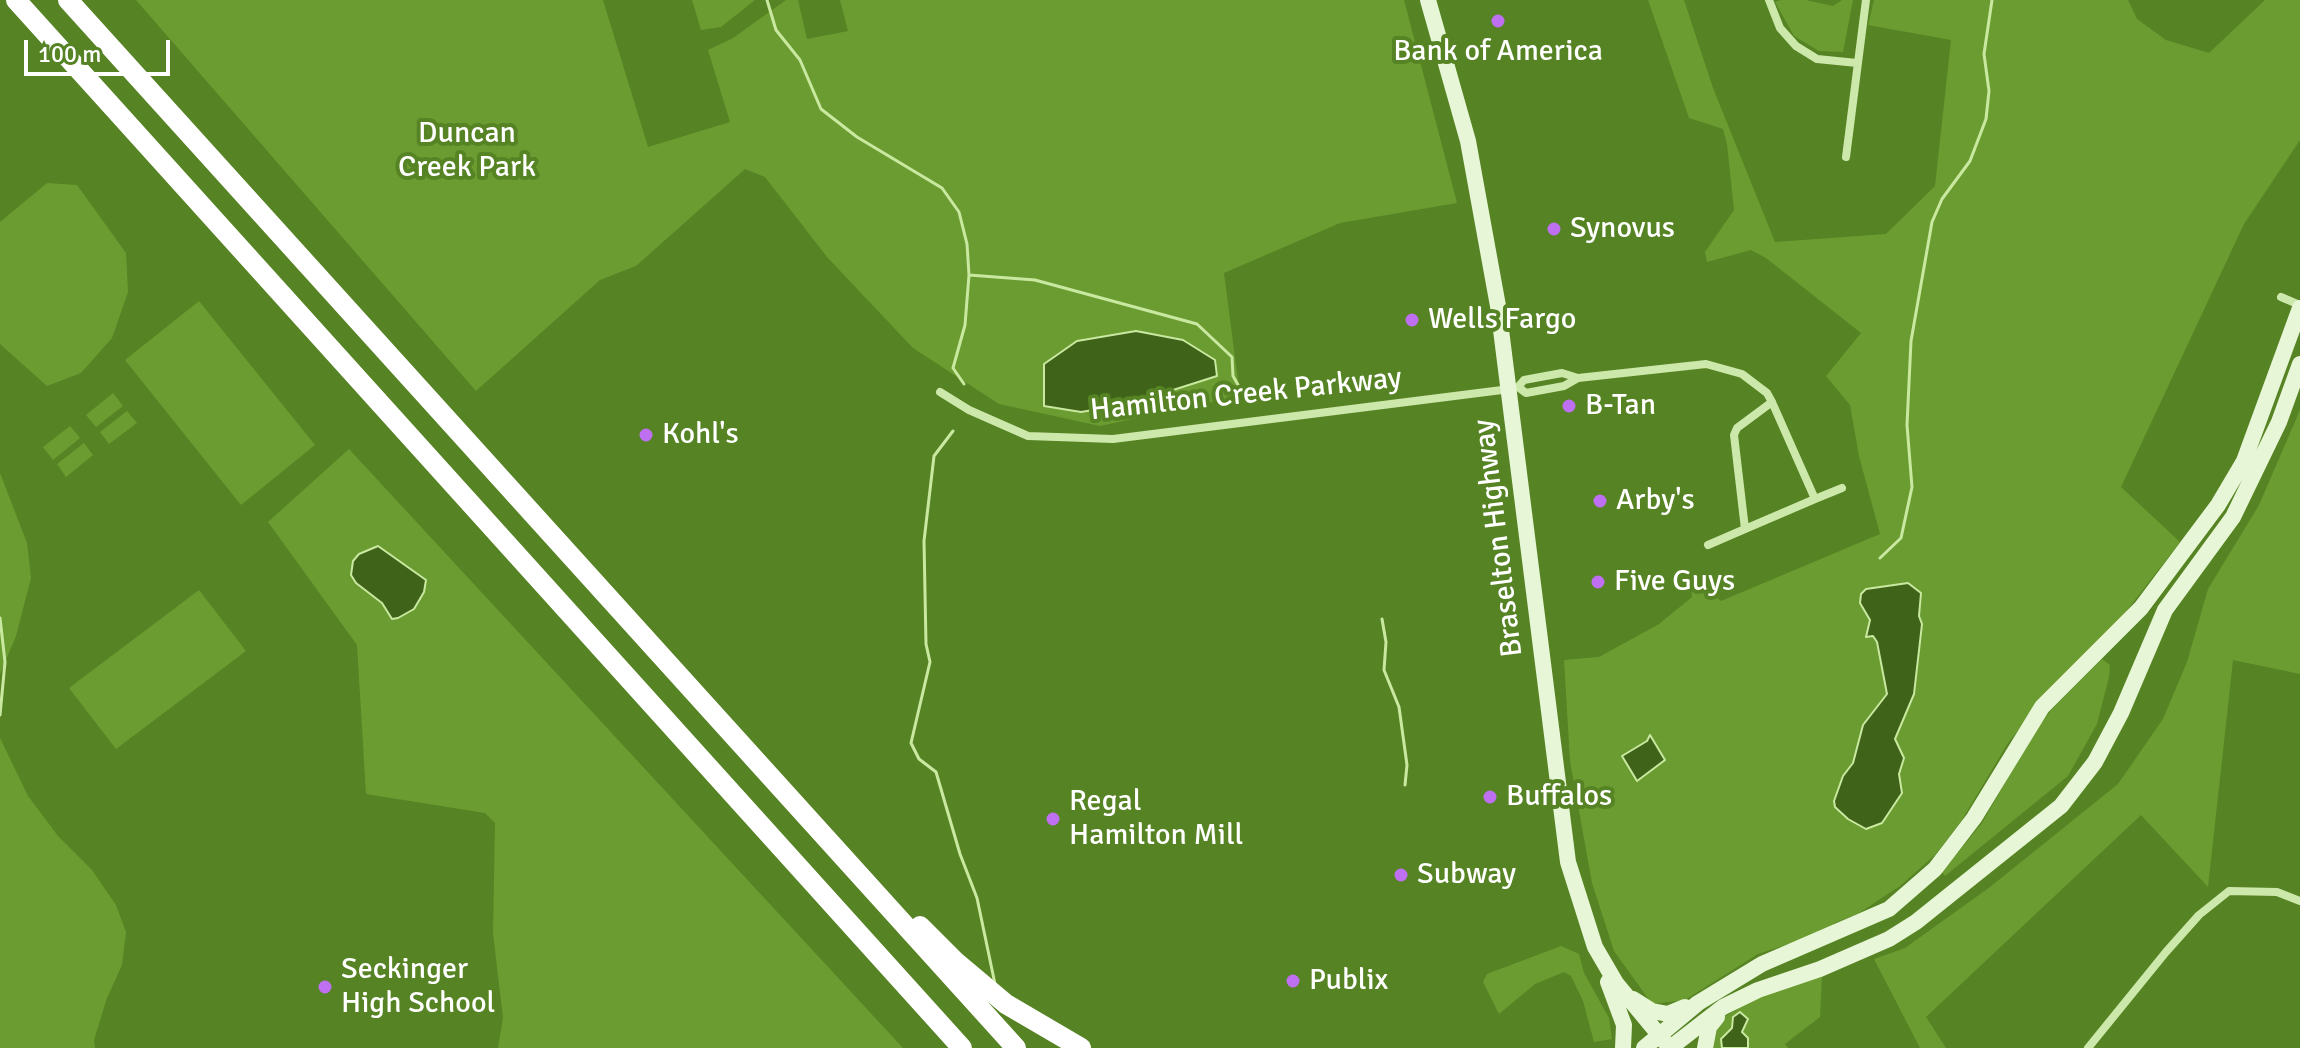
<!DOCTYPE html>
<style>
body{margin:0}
#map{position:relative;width:2300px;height:1048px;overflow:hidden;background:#568323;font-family:Signika,sans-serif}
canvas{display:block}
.scale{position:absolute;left:24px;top:40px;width:146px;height:36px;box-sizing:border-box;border:4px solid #fff;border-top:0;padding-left:10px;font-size:24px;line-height:28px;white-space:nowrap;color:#fff;-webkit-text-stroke:6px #568323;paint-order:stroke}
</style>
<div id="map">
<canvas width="2300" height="1048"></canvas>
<div class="scale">100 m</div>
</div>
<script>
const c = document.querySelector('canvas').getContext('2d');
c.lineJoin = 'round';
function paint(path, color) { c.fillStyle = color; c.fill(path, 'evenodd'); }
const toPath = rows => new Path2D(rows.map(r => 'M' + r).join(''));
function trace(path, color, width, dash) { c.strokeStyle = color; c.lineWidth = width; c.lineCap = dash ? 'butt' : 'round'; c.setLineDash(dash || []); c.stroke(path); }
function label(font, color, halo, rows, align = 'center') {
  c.font = font + ' Signika,sans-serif'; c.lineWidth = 8; c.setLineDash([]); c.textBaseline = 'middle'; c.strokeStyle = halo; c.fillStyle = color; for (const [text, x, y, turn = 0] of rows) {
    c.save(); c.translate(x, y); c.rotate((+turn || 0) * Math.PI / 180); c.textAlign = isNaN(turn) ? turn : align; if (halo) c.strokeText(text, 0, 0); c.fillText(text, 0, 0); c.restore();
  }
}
paint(toPath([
 [136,0,603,0,648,147,730,122,708,50,733,38,786,0,798,0,807,39,848,31,840,0,1404,0,1457,203,1340,223,1224,273,1240,396,1100,426,999,404,913,348,827,257,765,177,745,169,636,266,600,280,476,391],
 [692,0,755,0,721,27,701,30],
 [1648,0,1684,0,1713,88,1775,242,1886,234,1935,186,1951,40,1868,25,1874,0,2128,0,2137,19,2166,40,2209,53,2265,0,2300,0,2300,140,2244,224,2121,487,2180,542,2121,618,2059,679,2008,743,1960,823,1935,855,1900,886,1859,913,1835,923,1828,931,1758,954,1685,1000,1652,1004,1614,951,1592,883,1570,761,1564,660,1599,657,1659,624,1692,597,1689,575,1721,601,1880,534,1859,456,1850,405,1826,376,1861,333,1766,258,1751,250,1707,262,1705,252,1734,210,1727,144,1723,129,1689,118],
 [1781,0,1806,0,1833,6,1842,0,1853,0,1843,52,1819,51,1794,36,1775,2],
 [47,183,77,185,126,253,128,292,112,338,81,373,47,386,0,344,0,222],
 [199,301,315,445,241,505,125,360],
 [113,393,123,406,96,427,86,415],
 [2300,410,2300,674,2233,660,2208,887,2141,815,1926,1017,1946,1048,1920,1048,1874,959,1905,948,1990,887,2118,784,2163,719,2187,662,2208,589,2259,505],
 [127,411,137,423,109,444,100,432],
 [70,426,80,438,53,460,43,447],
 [84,443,93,455,66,477,57,464],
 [349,449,903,1048,498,1048,503,1018,493,933,495,823,485,813,366,794,357,645,268,522],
 [0,473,27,543,31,578,16,636,0,674],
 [199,590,246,651,116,749,69,688],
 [2102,659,2110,665,2109,677,2097,724,2068,776,1945,876,1942,872,1982,823,2033,734,2051,710],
 [0,738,28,796,58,836,92,870,116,905,126,932,122,965,107,998,94,1040,95,1048,0,1048],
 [1561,946,1579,954,1584,973,1609,1018,1612,1039,1594,1042,1583,1001,1571,976,1564,972,1535,984,1499,1014,1483,982,1487,974],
 [1822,975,1820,1017,1785,1044,1788,1048,1748,1048,1743,1028,1732,1021,1732,1028,1721,1039,1722,1048,1709,1048,1711,1032,1722,1018,1771,990]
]), '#6b9c31');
const water = toPath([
 [1136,331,1183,340,1215,360,1217,376,1129,404,1081,412,1044,406,1044,364,1077,341,1136,331],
 [378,546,426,580,424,592,414,609,398,618,392,619,382,603,356,583,351,575,353,561,359,554,378,546],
 [1908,583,1921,593,1919,616,1922,624,1914,694,1895,739,1904,758,1899,774,1902,793,1882,823,1866,829,1848,819,1835,807,1834,801,1843,776,1853,763,1863,725,1887,694,1877,642,1873,636,1866,637,1870,620,1860,603,1861,594,1866,589,1908,583],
 [1650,735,1665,760,1637,781,1622,756,1647,741,1650,735],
 [1740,1012,1748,1019,1742,1032,1748,1038,1748,1048,1722,1048,1721,1039,1732,1028,1733,1017,1740,1012]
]);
paint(water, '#3f6319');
trace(water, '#c9e8a0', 2);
trace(toPath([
 [767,0,776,30,800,60,821,109,857,137,942,188,959,212,967,244,969,275,965,325,953,368,964,384],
 [969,275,1035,280,1197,324,1232,357,1233,376,1245,397],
 [953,431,934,456,924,541,926,644,930,662,911,743,919,759,936,772,960,854,977,898,995,984],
 [1880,558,1901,538,1912,487,1907,425,1911,341,1932,222,1942,199,1970,161,1986,119,1989,91,1984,54,1992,0],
 [0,618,5,662,0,715],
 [1382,619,1386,642,1384,670,1399,707,1407,765,1405,785]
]), '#c9e8a0', 3);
trace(toPath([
 [1769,0,1780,28,1796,46,1817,59,1857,63],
 [1846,157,1866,0],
 [2281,297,2300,305],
 [1518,387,1526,393,1564,386,1578,378,1706,364,1742,374,1767,393,1772,402,1815,499,1745,529,1734,435,1737,428,1772,402],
 [940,392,969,410,1028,436,1113,439,1510,389,1518,387,1524,380,1562,373,1578,378],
 [1815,499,1842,488],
 [1708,545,1745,529],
 [2088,1048,2166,952,2199,915,2229,891,2277,892,2300,901]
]), '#cde8ab', 8);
trace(toPath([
 [1428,0,1468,141,1498,306,1568,862,1595,947,1616,983,1670,1048],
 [1608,982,1624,1025,1623,1048],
 [1633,999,1652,1011,1668,1014,1685,1007],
 [1644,1048,1698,1003,1762,964,1889,909,1935,869,1974,818,2042,707,2141,608,2218,505,2244,461,2300,308],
 [1670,1048,1723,1007,1758,990,1820,969,1889,939,1916,922,2061,806,2095,762,2121,713,2165,610,2233,517,2279,422,2300,364],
 [1705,1048,1709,1027,1717,1017]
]), '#e7f6d6', 16);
trace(toPath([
 [16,0,962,1048],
 [68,0,1016,1048],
 [920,926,956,962,1006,1004,1081,1048]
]), '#fff', 20);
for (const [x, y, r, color] of [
 [1498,21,8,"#bf6ff2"],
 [1554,229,8,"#bf6ff2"],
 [1412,320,8,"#bf6ff2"],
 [1569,406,8,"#bf6ff2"],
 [646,435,8,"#bf6ff2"],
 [1600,501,8,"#bf6ff2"],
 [1598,582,8,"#bf6ff2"],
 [1490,797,8,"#bf6ff2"],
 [1053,819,8,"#bf6ff2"],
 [1401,875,8,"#bf6ff2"],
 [1293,981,8,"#bf6ff2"],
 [325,987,8,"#bf6ff2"]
]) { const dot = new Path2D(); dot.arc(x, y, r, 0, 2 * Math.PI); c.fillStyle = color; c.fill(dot); trace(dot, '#568323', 3); }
label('30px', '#fff', '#568323', [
 ["Bank of America",1498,52,"center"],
 ["Synovus",1570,229],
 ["Wells Fargo",1428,320],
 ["B-Tan",1585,406],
 ["Kohl's",662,435],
 ["Arby's",1616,501],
 ["Five Guys",1614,582],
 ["Buffalos",1506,797],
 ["Regal",1069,802],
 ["Hamilton Mill",1069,836],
 ["Subway",1417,875],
 ["Seckinger",341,970],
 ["High School",341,1004],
 ["Publix",1309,981]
], 'left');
label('30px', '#fff', '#568323', [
 ["Duncan",467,134],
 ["Creek Park",467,168]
]);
label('30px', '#fff', '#568323', [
 ["Hamilton Creek Parkway",1246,395,-6],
 ["Braselton Highway",1499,538,-97]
]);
</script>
